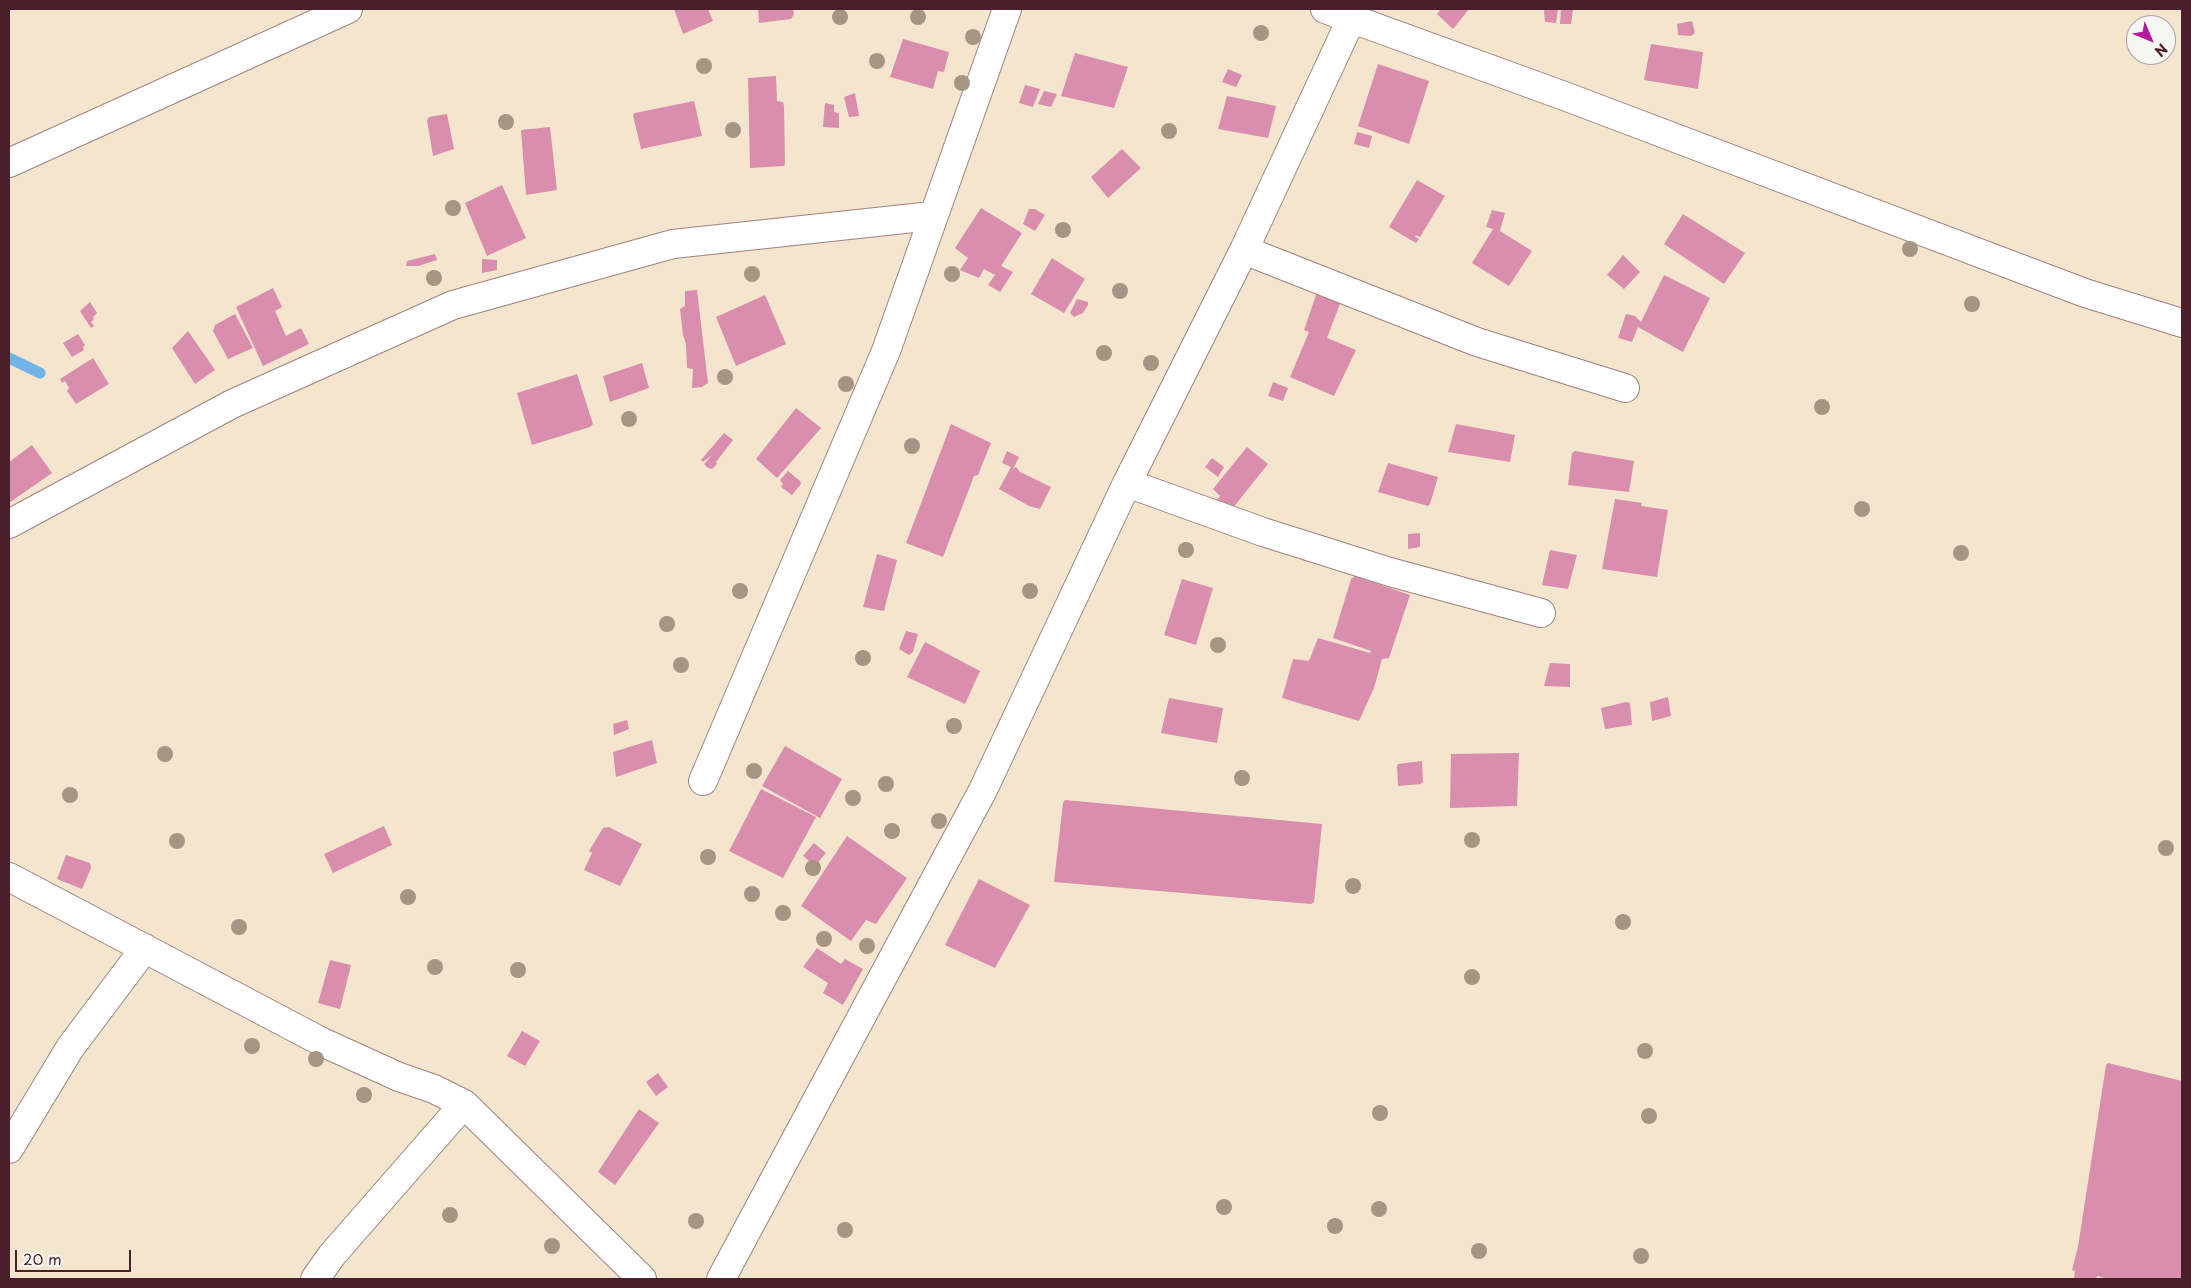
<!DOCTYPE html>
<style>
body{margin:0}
#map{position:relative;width:2191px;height:1288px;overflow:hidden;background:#f4e5cf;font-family:"Playpen Sans",sans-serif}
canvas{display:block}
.frame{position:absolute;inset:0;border:10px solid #4a1f2b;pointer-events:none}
.north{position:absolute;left:2126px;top:15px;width:50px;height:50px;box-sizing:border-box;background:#f6f6f2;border:1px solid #b1a0a2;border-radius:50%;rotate:135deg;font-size:14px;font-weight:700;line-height:20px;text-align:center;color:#4a1f2b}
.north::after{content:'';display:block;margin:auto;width:18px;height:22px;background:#b5179e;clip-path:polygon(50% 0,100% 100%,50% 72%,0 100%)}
.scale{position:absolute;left:15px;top:1250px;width:116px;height:22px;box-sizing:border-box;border:2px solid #4a1f2b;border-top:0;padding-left:6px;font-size:15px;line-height:18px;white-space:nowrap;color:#4a1f2b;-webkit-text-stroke:4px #f6f6f2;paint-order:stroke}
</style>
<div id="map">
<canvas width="2191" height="1288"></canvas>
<div class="frame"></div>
<div class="north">N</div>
<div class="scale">20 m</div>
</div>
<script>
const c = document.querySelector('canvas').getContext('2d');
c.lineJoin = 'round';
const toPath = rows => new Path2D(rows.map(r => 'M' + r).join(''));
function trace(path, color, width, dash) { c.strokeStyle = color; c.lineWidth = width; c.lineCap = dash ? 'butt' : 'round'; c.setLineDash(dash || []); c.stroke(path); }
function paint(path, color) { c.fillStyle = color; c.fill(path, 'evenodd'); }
trace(toPath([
 [9,358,40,373]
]), '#71b3e5', 11);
paint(toPath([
 [674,9,708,9,713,21,683,34],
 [758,9,793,9,794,14,791,19,759,23],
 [1441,9,1469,9,1453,29,1437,14],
 [1546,9,1558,9,1556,23,1545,22,1544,11],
 [1561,9,1573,9,1571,24,1560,24],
 [1692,21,1695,33,1691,36,1678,35,1677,24],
 [903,39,949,52,944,72,938,71,933,89,890,77],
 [1651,44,1703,52,1698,89,1644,80],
 [1075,53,1128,67,1114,108,1061,96],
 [1378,64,1429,81,1409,144,1358,126],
 [1228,69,1242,75,1236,87,1222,82],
 [776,76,777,101,783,102,784,106,785,163,784,166,750,168,748,78],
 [1025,85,1040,89,1033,107,1019,103],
 [1044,91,1057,94,1051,107,1038,104],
 [855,93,859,116,849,117,844,97],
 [1227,96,1276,106,1268,138,1218,129],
 [694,101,702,136,641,149,633,115,635,113],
 [825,103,834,105,834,112,839,113,839,128,823,127],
 [447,114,454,149,433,156,427,120,429,117],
 [550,127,557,190,526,195,521,130],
 [1357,132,1372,136,1369,148,1354,144],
 [1122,149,1141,168,1108,198,1091,177],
 [1417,180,1445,196,1420,237,1416,235,1415,237,1419,239,1416,243,1389,227],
 [502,185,526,238,487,256,465,203],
 [981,208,1022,233,1001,266,1013,272,1000,292,988,285,995,275,984,269,979,278,960,270,968,258,955,248],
 [1029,209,1035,209,1045,215,1035,231,1023,224],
 [1492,210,1505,213,1500,231,1532,251,1509,286,1472,263,1493,229,1486,227],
 [1683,214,1745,253,1724,284,1664,244],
 [435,254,437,260,418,266,406,266,407,261],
 [1623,255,1640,272,1624,289,1607,275],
 [1052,258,1085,279,1064,313,1031,294],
 [482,259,497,260,497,270,482,273],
 [1664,275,1710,298,1683,352,1638,327,1632,342,1618,338,1626,314,1635,316,1641,322],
 [273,288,282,307,275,311,286,336,301,328,309,344,263,366,236,307],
 [697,290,708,383,702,387,692,388,693,369,687,368,686,344,683,335,680,309,685,306,685,291],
 [1319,292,1341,301,1327,338,1356,350,1334,396,1290,377,1309,332,1304,330,1316,295],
 [765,295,786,344,736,366,716,317],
 [1077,299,1088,302,1088,305,1083,313,1074,317,1070,313],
 [90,302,97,313,93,317,94,319,91,322,94,326,91,328,80,311],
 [235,314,253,348,228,359,213,331,215,325],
 [188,331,215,370,195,384,172,348],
 [78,334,85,345,83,347,84,350,72,357,63,343],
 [93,358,109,384,76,404,67,391,69,388,65,381,62,383,60,379],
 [642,363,649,388,610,402,603,376],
 [577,374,593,424,590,427,532,445,517,393],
 [1273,382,1288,388,1283,401,1268,396],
 [796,408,821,428,777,478,756,459],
 [951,424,991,443,978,475,974,476,943,557,906,543],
 [1456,424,1515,435,1510,462,1448,452],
 [724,433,733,440,716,462,717,464,712,469,708,468,704,464,712,455,703,462,701,460],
 [32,445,52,473,9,503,9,462],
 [1247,447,1268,464,1228,514,1214,503,1220,496,1213,489],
 [1007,451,1019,457,1013,469,1016,467,1020,472,1051,487,1040,509,1029,506,999,489,1011,467,1002,463],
 [1575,451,1634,461,1629,492,1568,485,1572,453],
 [1212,458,1224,467,1218,477,1205,467],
 [1388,463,1438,477,1430,504,1428,506,1378,492],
 [788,471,800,481,801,484,792,495,781,487,783,484,780,480],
 [1615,499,1642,503,1641,506,1668,510,1657,577,1602,569],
 [1420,533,1420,547,1408,549,1408,534],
 [1550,550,1577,555,1568,589,1542,585],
 [877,554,897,560,884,611,863,607],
 [1355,576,1410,595,1389,658,1382,659,1374,688,1359,721,1282,698,1293,659,1309,661,1318,638,1370,653,1371,651,1333,638,1351,579],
 [1182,579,1213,588,1196,645,1164,635],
 [906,631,918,634,913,652,909,655,899,649],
 [925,642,980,671,965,704,907,677],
 [1550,663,1570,664,1570,687,1544,686],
 [1668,697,1671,716,1652,721,1650,702],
 [1169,698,1223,708,1217,743,1161,733],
 [1626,702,1630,703,1632,725,1605,729,1601,708],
 [627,720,629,729,614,735,613,724],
 [652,740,657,763,616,777,613,752],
 [785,746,842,779,820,818,762,786],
 [1519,753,1517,806,1450,808,1451,754],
 [1422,761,1423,782,1421,784,1398,786,1397,766,1398,764],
 [761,789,816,817,783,878,729,851],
 [1065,800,1322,824,1314,902,1311,904,1054,882,1063,803],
 [384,826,392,845,333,873,324,854],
 [609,827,642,844,620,886,584,870,592,853,589,851,603,828],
 [847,836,907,878,876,924,866,920,851,941,801,906],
 [814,843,826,853,815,866,803,856],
 [66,855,90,863,91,868,82,889,57,879],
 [979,879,1030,905,995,968,945,945],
 [817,948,841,964,845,959,863,969,843,1005,823,993,828,983,803,967],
 [330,960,351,965,340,1009,318,1003],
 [522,1031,540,1041,525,1066,507,1056],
 [2108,1063,2182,1081,2182,1279,2108,1279,2097,1276,2096,1279,2074,1279,2075,1271,2072,1270,2078,1247,2106,1065],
 [658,1073,668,1087,656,1096,646,1082],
 [639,1109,659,1123,615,1185,598,1172]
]), '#d98eae');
const minor = toPath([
 [1325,9,1567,97,2085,293,2182,323],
 [9,163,348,9],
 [1244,250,1477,342,1625,388],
 [1127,483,1263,532,1390,572,1541,613],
 [9,524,232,404,453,305,673,244,932,216],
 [703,781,886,351,1007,9],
 [9,877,322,1042,399,1077,434,1089,464,1104,642,1279],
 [9,1149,70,1048,145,948],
 [315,1279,332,1255,464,1104],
 [721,1279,983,790,1127,483,1244,250,1356,9]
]);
trace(minor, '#9f827d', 30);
trace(minor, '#fff', 28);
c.fillStyle = '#a59582';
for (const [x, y] of [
 [840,17],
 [918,17],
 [1261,33],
 [973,37],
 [877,61],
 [704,66],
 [962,83],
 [506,122],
 [733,130],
 [1169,131],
 [453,208],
 [1063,230],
 [1910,249],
 [752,274],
 [952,274],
 [434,278],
 [1120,291],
 [1972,304],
 [1104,353],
 [1151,363],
 [725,377],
 [846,384],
 [1822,407],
 [629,419],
 [912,446],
 [1862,509],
 [1186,550],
 [1961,553],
 [740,591],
 [1030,591],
 [667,624],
 [1218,645],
 [863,658],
 [681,665],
 [954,726],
 [165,754],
 [754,771],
 [1242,778],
 [886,784],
 [70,795],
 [853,798],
 [939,821],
 [892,831],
 [1472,840],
 [177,841],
 [2166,848],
 [708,857],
 [813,868],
 [1353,886],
 [752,894],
 [408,897],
 [783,913],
 [1623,922],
 [239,927],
 [824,939],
 [867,946],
 [435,967],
 [518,970],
 [1472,977],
 [252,1046],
 [1645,1051],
 [316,1059],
 [364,1095],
 [1380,1113],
 [1649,1116],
 [1224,1207],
 [1379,1209],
 [450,1215],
 [696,1221],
 [1335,1226],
 [845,1230],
 [552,1246],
 [1479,1251],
 [1641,1256]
]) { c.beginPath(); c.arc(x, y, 8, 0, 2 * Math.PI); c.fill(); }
</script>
